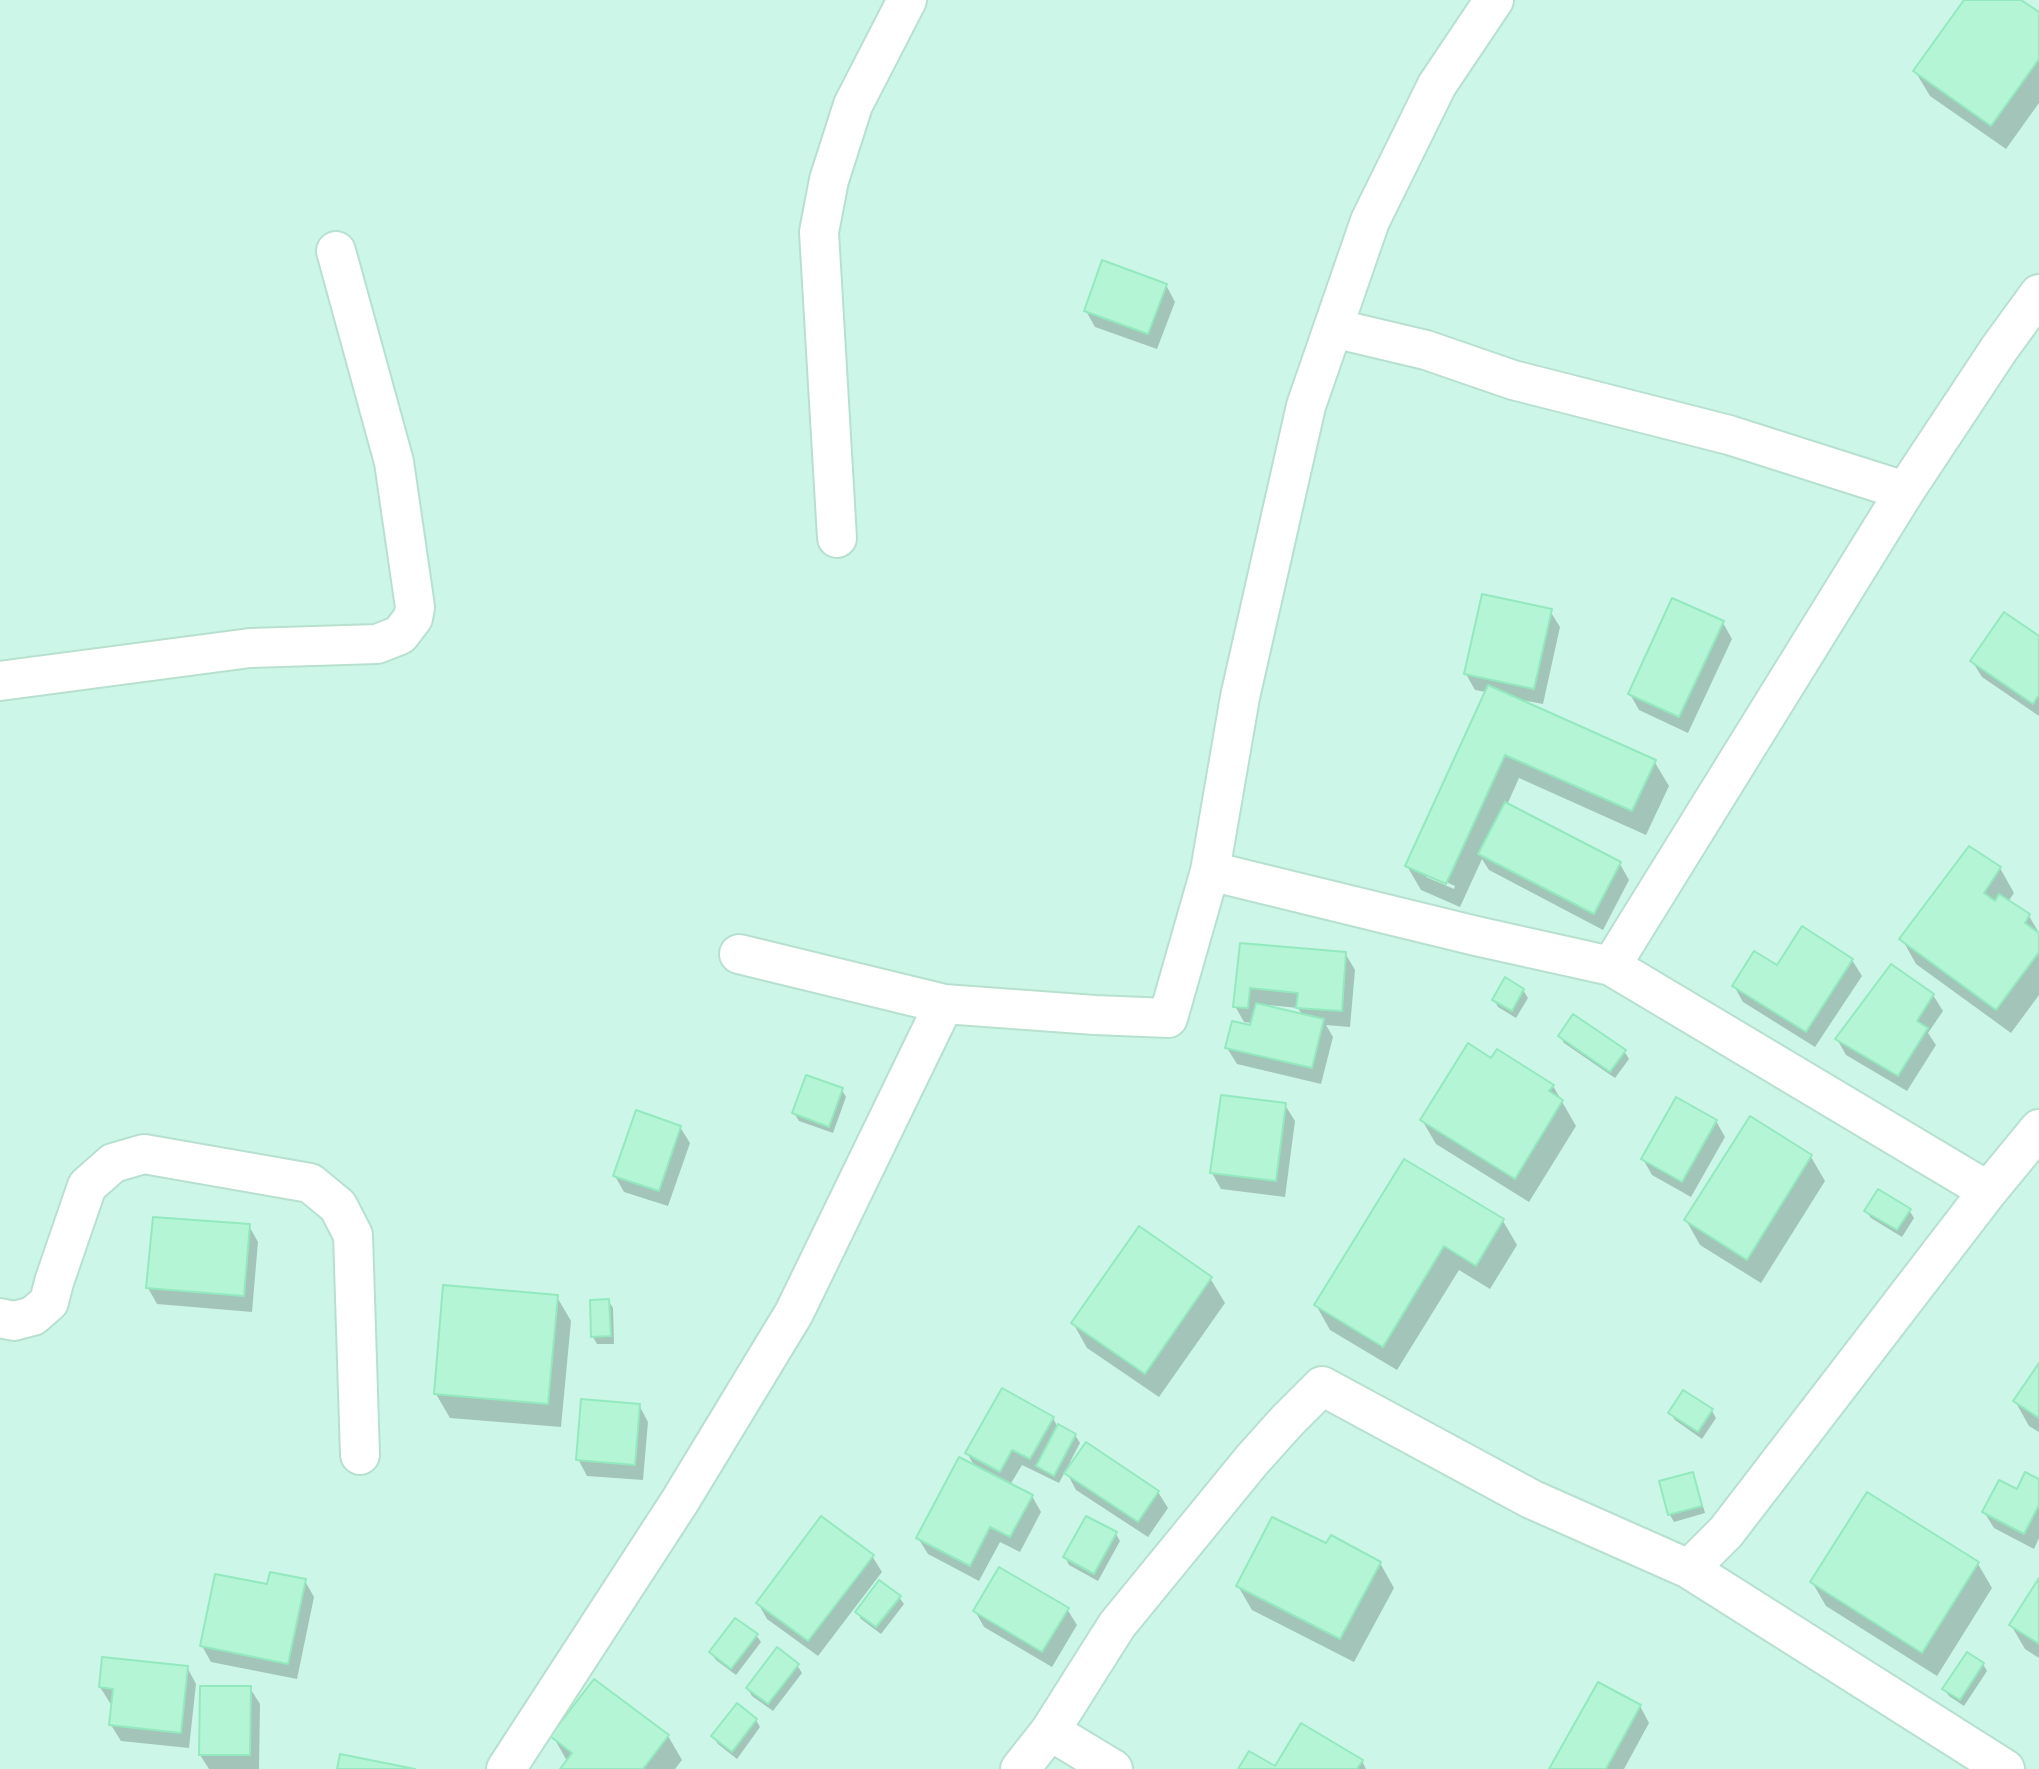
<!DOCTYPE html>
<style>
body{margin:0}
canvas{display:block;background:#defef5}
</style>
<canvas width="2039" height="1769"></canvas>
<script>
const c = document.querySelector('canvas').getContext('2d');
c.lineJoin = 'round';
function paint(path, color) { c.fillStyle = color; c.fill(path, 'evenodd'); }
const toPath = rows => new Path2D(rows.map(r => 'M' + r).join(''));
function trace(path, color, width, dash) { c.strokeStyle = color; c.lineWidth = width; c.lineCap = dash ? 'butt' : 'round'; c.setLineDash(dash || []); c.stroke(path); }
paint(toPath([
 [0,0,2039,0,2039,1769,0,1769]
]), '#ccf6e8');
paint(toPath([
 [1966,0,2018,0,2039,15,2039,103,2006,149,1930,96,1915,71],
 [1166,285,1175,302,1157,349,1095,327,1086,311],
 [1550,611,1560,627,1543,704,1522,700,1521,702,1654,761,1669,786,1646,835,1519,778,1507,805,1620,864,1629,880,1603,930,1489,870,1482,859,1460,907,1421,890,1407,866,1486,692,1475,690,1466,674],
 [1426,873,1455,886,1454,889,1426,877],
 [1723,623,1732,639,1688,733,1639,710,1630,694],
 [2039,638,2039,716,1982,677,1972,661],
 [2000,868,2014,893,2008,902,2029,916,2039,933,2039,995,2011,1033,1916,964,1902,939],
 [1241,945,1345,953,1355,970,1350,1027,1326,1025,1333,1037,1321,1084,1237,1064,1227,1048,1251,1028,1252,1023,1244,1022,1235,1006],
 [1268,1005,1298,1008,1303,1016,1267,1007],
 [1852,960,1862,976,1815,1047,1743,1002,1734,986,1777,968],
 [1523,990,1528,998,1516,1018,1498,1007,1494,1000],
 [1933,995,1943,1011,1928,1033,1936,1045,1907,1091,1846,1055,1837,1039],
 [1560,1036,1624,1051,1629,1059,1615,1078,1564,1043],
 [1492,1061,1553,1086,1576,1126,1529,1202,1436,1144,1422,1120],
 [842,1090,846,1097,833,1133,799,1121,794,1113],
 [1285,1105,1295,1121,1285,1197,1221,1189,1212,1173],
 [1750,1119,1811,1157,1825,1181,1761,1283,1700,1245,1686,1220],
 [1716,1121,1725,1137,1691,1197,1652,1175,1643,1159],
 [680,1127,690,1143,668,1206,624,1192,615,1176],
 [1404,1162,1503,1221,1517,1245,1490,1289,1459,1270,1397,1370,1330,1330,1316,1305],
 [1909,1210,1914,1218,1902,1237,1871,1218,1866,1211],
 [249,1226,258,1242,252,1312,157,1304,148,1288],
 [1210,1278,1225,1303,1159,1397,1087,1348,1073,1323],
 [557,1297,571,1321,561,1427,450,1418,436,1394],
 [608,1300,613,1308,614,1344,597,1344,593,1337],
 [2039,1366,2039,1432,2029,1426,2015,1401],
 [1684,1392,1712,1411,1716,1418,1702,1439,1675,1420,1670,1413],
 [639,1405,648,1422,643,1480,587,1476,578,1459],
 [1053,1418,1058,1428,1075,1435,1080,1443,1059,1483,1022,1465,1010,1485,1032,1496,1041,1512,1020,1552,1000,1542,979,1581,928,1554,918,1538,975,1467,967,1453],
 [1086,1444,1158,1492,1168,1508,1148,1537,1076,1490,1067,1473],
 [1692,1474,1696,1482,1705,1513,1674,1522,1670,1515,1661,1483],
 [2039,1481,2039,1538,2034,1549,1994,1528,1984,1512],
 [1116,1534,1120,1541,1098,1581,1069,1565,1065,1557],
 [1326,1546,1380,1563,1394,1588,1354,1662,1252,1610,1238,1586],
 [872,1556,882,1572,818,1656,767,1619,758,1603],
 [1978,1564,1992,1588,1937,1676,1826,1606,1812,1582],
 [305,1581,314,1597,297,1679,211,1662,202,1646,268,1587],
 [2039,1581,2039,1658,2025,1649,2011,1625],
 [899,1597,904,1604,881,1634,861,1619,857,1612],
 [1067,1609,1077,1625,1052,1667,984,1627,975,1611],
 [756,1635,761,1642,736,1675,716,1660,711,1653],
 [1983,1664,1987,1671,1964,1706,1949,1696,1944,1689],
 [797,1665,802,1673,773,1711,752,1696,748,1689],
 [187,1667,196,1684,189,1748,121,1741,111,1725,113,1704,110,1703,100,1687],
 [250,1688,260,1704,259,1769,209,1769,200,1755],
 [1640,1706,1649,1723,1624,1769,1551,1769],
 [756,1720,760,1727,737,1759,718,1744,713,1737],
 [553,1736,668,1736,682,1760,675,1769,563,1769,567,1761],
 [1362,1761,1366,1769,1240,1769,1276,1768]
]), '#0003');
const building = toPath([
 [1964,0,2021,0,2039,12,2039,59,1991,126,1913,71,1964,0],
 [1102,260,1167,284,1148,334,1084,311,1102,260],
 [1482,594,1552,609,1534,689,1464,674,1482,594],
 [1672,598,1724,621,1679,717,1628,694,1672,598],
 [2004,612,2039,636,2039,695,2033,704,1970,661,2004,612],
 [1488,685,1656,760,1632,811,1505,755,1446,884,1405,866,1488,685],
 [1505,802,1621,862,1594,914,1478,854,1505,802],
 [1969,846,2001,867,1984,893,1995,901,1999,894,2030,914,2025,923,2039,933,2039,952,1996,1010,1899,939,1969,846],
 [1802,926,1853,959,1806,1032,1732,986,1754,951,1777,965,1802,926],
 [1240,943,1346,952,1342,1011,1296,1008,1298,993,1250,988,1248,1008,1233,1007,1240,943],
 [1891,964,1934,994,1917,1021,1928,1028,1898,1076,1835,1039,1891,964],
 [1505,977,1524,989,1512,1011,1492,1000,1505,977],
 [1256,1003,1324,1019,1312,1068,1225,1048,1232,1021,1250,1025,1256,1003],
 [1573,1014,1626,1050,1610,1072,1558,1036,1573,1014],
 [1468,1043,1491,1058,1497,1049,1554,1085,1549,1091,1563,1100,1515,1179,1420,1120,1468,1043],
 [806,1075,843,1088,829,1127,792,1113,806,1075],
 [1221,1095,1286,1103,1276,1181,1210,1173,1221,1095],
 [1676,1097,1717,1120,1682,1182,1641,1159,1676,1097],
 [636,1110,681,1126,659,1191,613,1176,636,1110],
 [1750,1116,1812,1155,1747,1260,1684,1220,1750,1116],
 [1404,1159,1504,1219,1476,1266,1444,1246,1383,1347,1314,1305,1404,1159],
 [1878,1189,1911,1209,1897,1230,1864,1211,1878,1189],
 [153,1217,250,1224,244,1296,146,1288,153,1217],
 [1139,1226,1212,1277,1145,1374,1071,1323,1139,1226],
 [443,1285,558,1295,548,1404,434,1394,443,1285],
 [609,1299,611,1336,591,1337,590,1300,609,1299],
 [2039,1363,2039,1418,2013,1401,2039,1363],
 [1002,1388,1054,1417,1030,1459,1012,1450,1000,1472,965,1453,1002,1388],
 [1683,1390,1713,1409,1698,1432,1668,1413,1683,1390],
 [581,1399,640,1404,635,1465,576,1460,581,1399],
 [1058,1424,1076,1434,1054,1476,1036,1466,1058,1424],
 [1086,1442,1159,1491,1138,1522,1064,1473,1086,1442],
 [959,1457,1033,1495,1010,1537,990,1527,970,1566,916,1538,959,1457],
 [1693,1472,1702,1506,1668,1515,1659,1481,1693,1472],
 [2025,1472,2039,1479,2039,1505,2024,1534,1982,1512,1999,1480,2017,1489,2025,1472],
 [1867,1492,1979,1562,1922,1653,1810,1582,1867,1492],
 [821,1516,874,1555,808,1641,756,1603,821,1516],
 [1086,1516,1117,1532,1094,1574,1063,1557,1086,1516],
 [1272,1517,1326,1543,1331,1535,1381,1562,1340,1639,1236,1586,1272,1517],
 [999,1567,1069,1608,1042,1652,973,1611,999,1567],
 [270,1572,306,1579,288,1664,200,1646,215,1574,267,1584,270,1572],
 [2039,1578,2039,1644,2009,1625,2039,1578],
 [879,1580,901,1596,876,1627,855,1612,879,1580],
 [735,1618,758,1634,731,1669,709,1652,735,1618],
 [777,1647,799,1664,768,1704,746,1688,777,1647],
 [1967,1652,1984,1663,1960,1700,1942,1689,1967,1652],
 [102,1657,188,1666,181,1733,109,1725,113,1689,99,1687,102,1657],
 [594,1679,669,1735,643,1769,560,1769,572,1753,550,1736,594,1679],
 [1598,1682,1641,1705,1606,1769,1549,1769,1598,1682],
 [200,1686,251,1686,250,1755,199,1755,200,1686],
 [737,1703,757,1719,732,1752,711,1736,737,1703],
 [1301,1723,1363,1760,1357,1769,1238,1769,1249,1751,1275,1766,1301,1723],
 [340,1754,415,1769,337,1769,340,1754]
]);
paint(building, '#b4f5d6');
trace(building, '#93e9be', 2);
const minor = toPath([
 [1333,328,1426,350,1513,380,1729,435,1905,491],
 [837,538,819,232,829,180,853,105,907,0],
 [0,681,250,648,377,644,400,635,413,618,415,607,394,462,336,251],
 [1210,871,1476,936,1611,966,1988,1191],
 [739,954,944,1004,1095,1015,1168,1018,1210,871,1240,697,1306,406,1370,221,1437,85,1494,0],
 [1611,966,1905,491,1999,349,2039,294],
 [0,1318,14,1321,33,1316,49,1302,54,1282,87,1186,113,1163,144,1154,310,1183,338,1206,353,1235,360,1455],
 [1689,1569,1726,1532,1988,1191,2039,1129],
 [1050,1731,1113,1769],
 [506,1769,680,1501,794,1313,944,1004],
 [1020,1769,1050,1731,1117,1625,1252,1460,1287,1421,1322,1386,1531,1499,1689,1569,2005,1769]
]);
trace(minor, '#b7e0cf', 42);
trace(minor, '#fff', 38);
</script>
